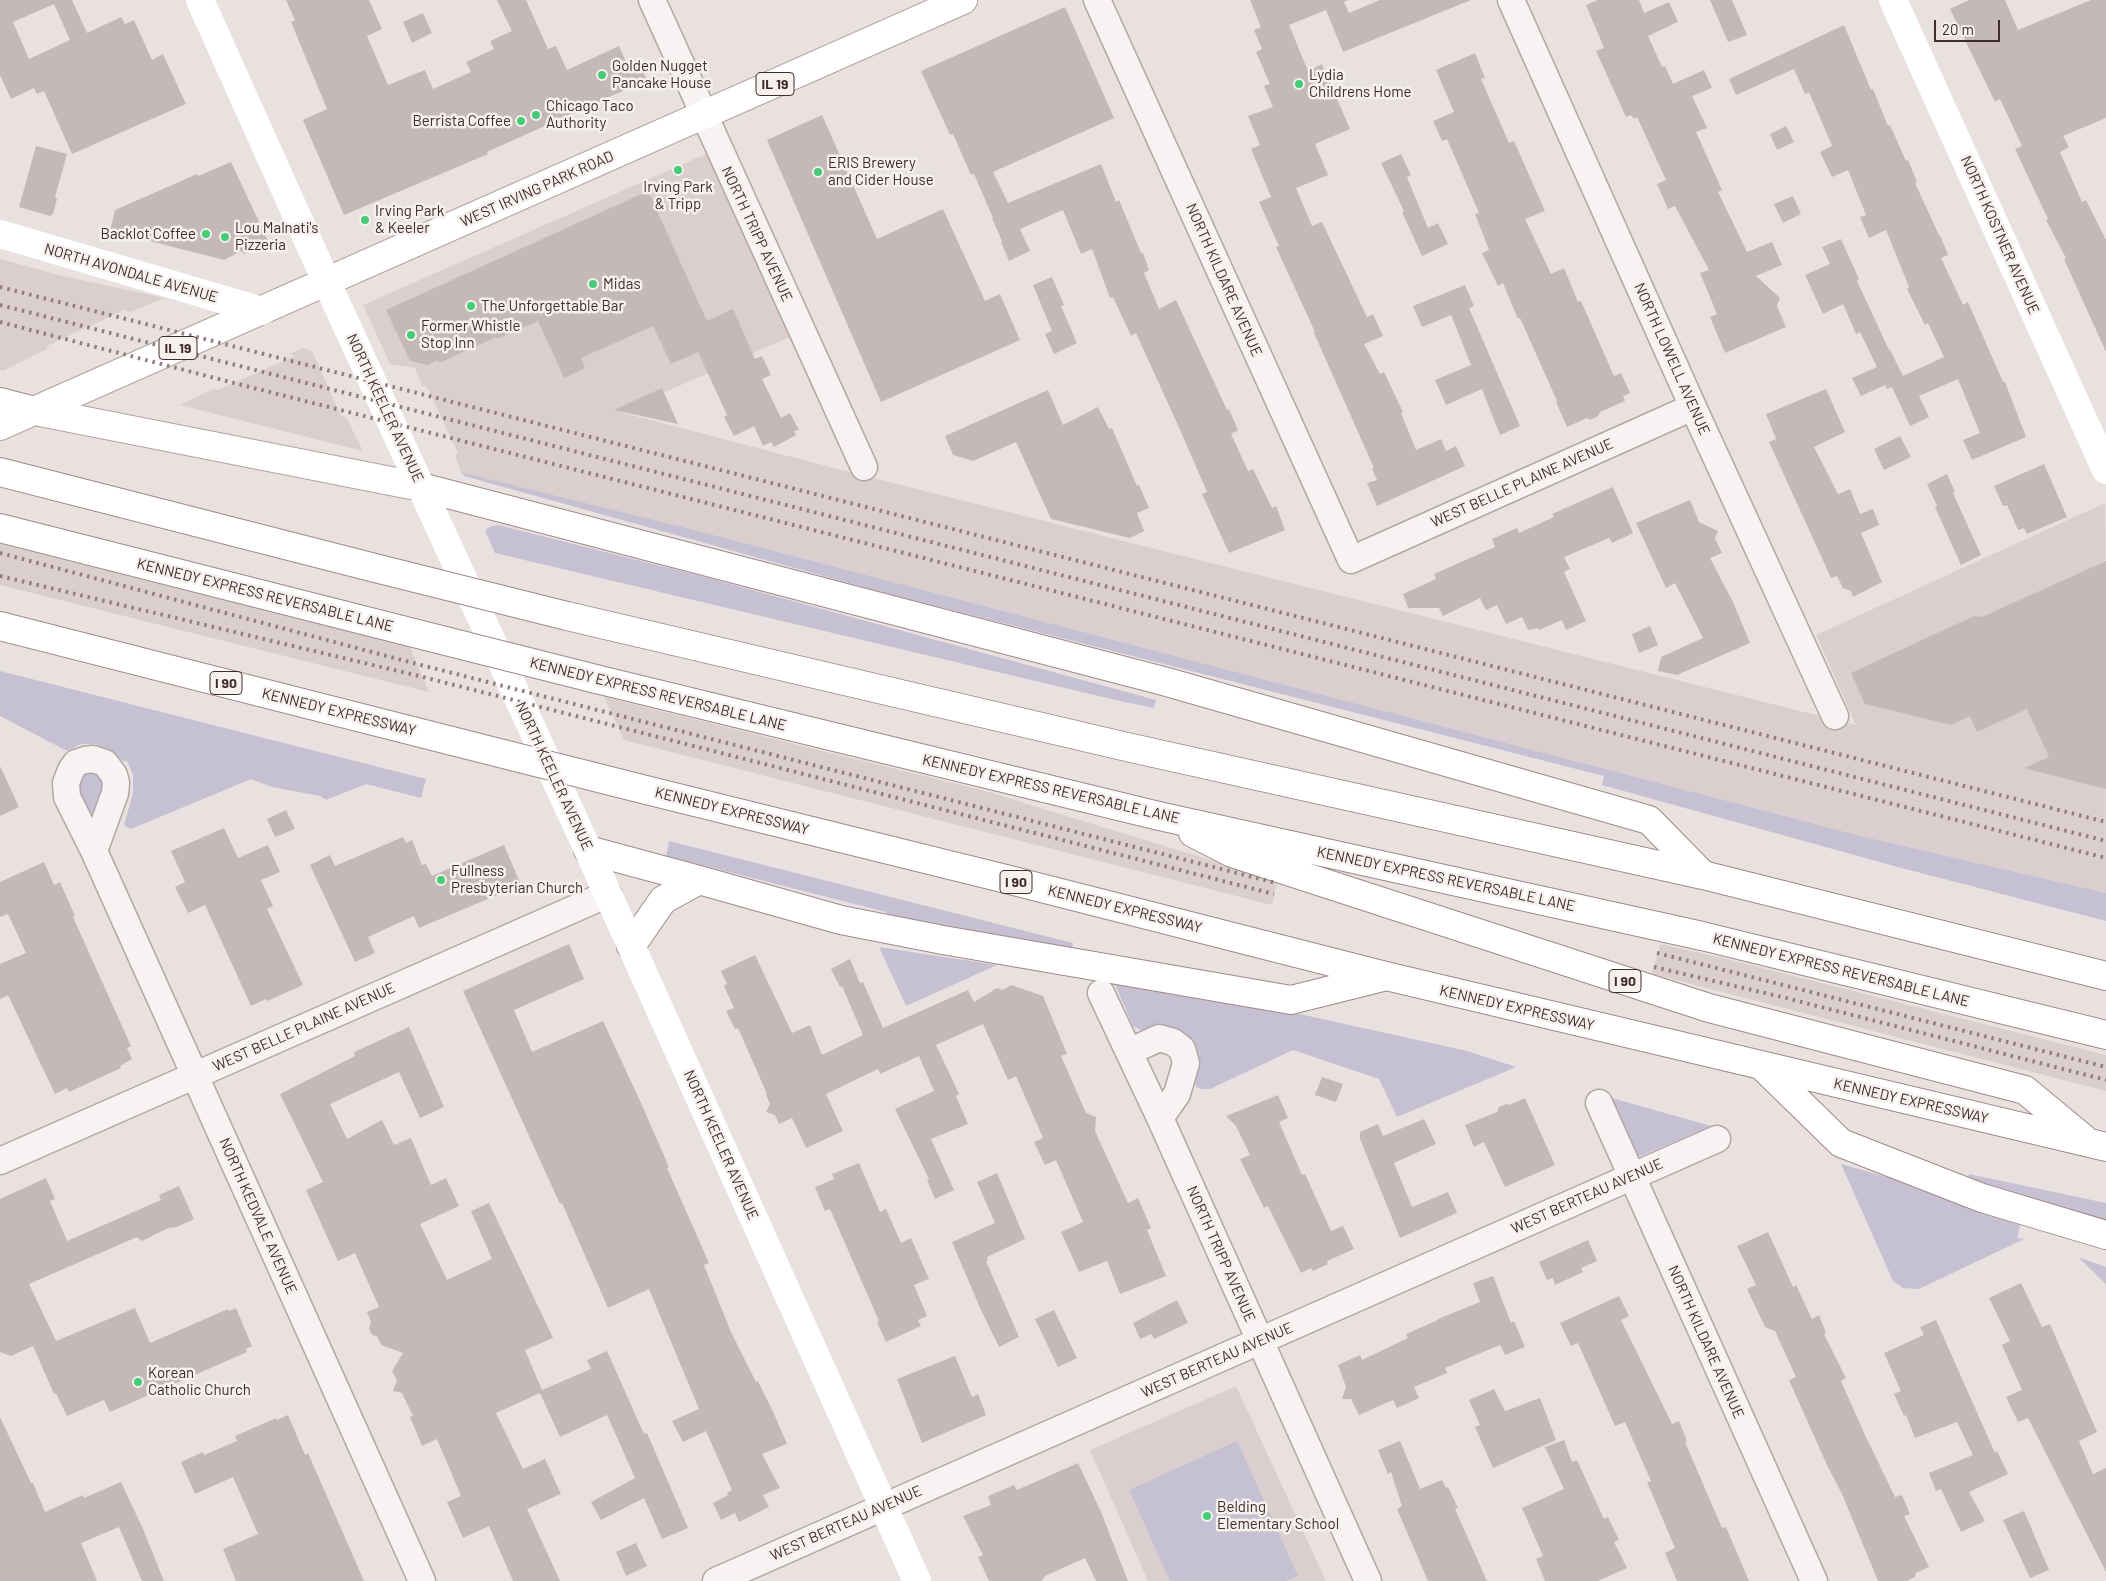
<!DOCTYPE html>
<style>
body{margin:0}
#map{position:relative;width:2106px;height:1581px;overflow:hidden;background:#e9e1e0;font-family:Barlow,sans-serif}
canvas{display:block}
.scale{position:absolute;left:1934px;top:20px;width:66px;height:22px;box-sizing:border-box;border:2px solid #402c29;border-top:0;padding-left:6px;font-size:15px;line-height:18px;white-space:nowrap;color:#402c29;-webkit-text-stroke:4px #f6f0ef;paint-order:stroke}
</style>
<div id="map">
<canvas width="2106" height="1581"></canvas>
<div class="scale">20 m</div>
</div>
<script>
const c = document.querySelector('canvas').getContext('2d');
c.lineJoin = 'round';
function paint(path, color) { c.fillStyle = color; c.fill(path, 'evenodd'); }
const toPath = rows => new Path2D(rows.map(r => 'M' + r).join(''));
function trace(path, color, width, dash) { c.strokeStyle = color; c.lineWidth = width; c.lineCap = dash ? 'butt' : 'round'; c.setLineDash(dash || []); c.stroke(path); }
function label(font, color, halo, rows, align = 'center') {
  c.font = font + ' Barlow,sans-serif'; c.lineWidth = 5; c.setLineDash([]); c.textBaseline = 'middle'; c.strokeStyle = halo; c.fillStyle = color; for (const [text, x, y, turn = 0] of rows) {
    c.save(); c.translate(x, y); c.rotate((+turn || 0) * Math.PI / 180); c.textAlign = isNaN(turn) ? turn : align; if (halo) c.strokeText(text, 0, 0); c.fillText(text, 0, 0); c.restore();
  }
}
paint(toPath([
 [708,153,792,336,620,412,853,473,1856,725,1816,635,2105,503,2106,893,1861,836,691,529,461,472,455,455,458,453,427,387,422,386,415,368,390,364,363,305],
 [0,259,63,276,164,298,131,312,124,310,47,346,47,349,3,371,0,370],
 [303,348,312,351,341,416,346,417,363,451,180,405,213,389,218,390,295,356,289,354],
 [0,543,410,647,429,692,0,585],
 [604,697,985,791,1204,858,1277,881,1272,905,624,740],
 [1660,944,1727,959,2106,1055,2106,1091,1652,974],
 [1236,1386,1326,1581,1148,1581,1090,1450]
]), '#dacfce');
paint(toPath([
 [461,472,691,529,1861,836,2106,893,2106,921,1894,866,1602,785,1604,776,877,591,464,476],
 [498,525,701,576,1156,700,1154,708,1120,701,495,553,485,531,489,527],
 [0,671,426,779,421,798,366,784,326,800,320,796,272,787,251,779,131,829,124,825,133,793,133,775,127,761,123,761,113,752,96,744,81,744,67,751,0,716],
 [84,771,99,773,104,787,91,819,75,786],
 [669,841,1073,943,1072,951,887,917,886,912,666,856],
 [879,947,997,965,906,1006],
 [1114,982,1268,1007,1467,1051,1516,1067,1397,1117,1379,1079,1293,1050,1210,1089,1201,1089,1196,1087,1195,1080,1198,1068,1198,1053,1192,1043,1182,1033,1167,1026,1143,1031,1133,1026],
 [1612,1098,1711,1126,1641,1156,1637,1156,1634,1152],
 [1841,1164,1898,1180,1991,1216,2020,1225,2017,1238,2024,1239,1919,1289,1903,1288,1893,1281],
 [1969,1174,2106,1203,2106,1222,2083,1213,1967,1180],
 [2078,1257,2106,1267,2106,1284],
 [1237,1441,1298,1576,1286,1581,1170,1581,1129,1490]
]), '#c5c1d2');
paint(toPath([
 [0,0,72,0,87,33,121,17,125,24,134,20,152,60,163,54,186,104,72,154,44,91,37,94,34,88,11,99,0,75],
 [54,4,70,40,29,59,13,22],
 [286,0,369,0,382,29,367,36,388,85,425,70,433,89,471,72,466,62,494,49,490,41,512,31,497,0,526,0,548,49,556,46,567,70,619,46,627,64,638,59,647,80,487,152,488,154,344,215,303,120,327,109,291,22,295,20],
 [1250,0,1348,0,1344,2,1349,13,1380,0,1471,0,1343,52,1326,10,1289,25,1308,71,1322,64,1350,129,1315,144,1328,175,1296,188,1312,226,1322,222,1367,317,1373,314,1383,336,1364,344,1380,374,1384,372,1403,412,1401,413,1416,450,1441,439,1446,451,1456,446,1465,466,1377,506,1367,483,1377,480,1372,469,1374,468,1314,333,1315,332,1276,247,1279,246,1259,202,1271,197,1251,149,1260,145,1248,116,1273,107,1264,86,1270,84,1256,52,1262,49,1254,30,1261,27],
 [1598,0,1639,0,1644,13,1669,2,1678,22,1648,36,1662,67,1665,66,1673,84,1704,70,1712,88,1692,96,1707,128,1696,132,1722,190,1718,192,1747,252,1772,242,1782,265,1756,276,1780,298,1777,306,1786,327,1725,353,1710,317,1717,314,1700,273,1709,270,1675,206,1668,209,1657,184,1666,180,1637,117,1634,119,1631,115,1626,117,1596,51,1604,48,1586,5],
 [1710,0,1732,0,1747,35,1728,42],
 [1969,0,2005,0,2018,30,2091,0,2106,0,2106,118,2063,136,2069,147,2060,152,2082,202,2086,200,2106,240,2106,352,2064,259,2066,258,2046,220,2048,219,2015,149,2022,146,2000,99,1995,102,1950,9],
 [1065,7,1114,118,993,172,1008,203,1101,164,1116,202,1119,200,1141,253,1143,253,1149,270,1144,273,1159,309,1176,300,1227,410,1229,409,1238,430,1231,434,1248,471,1253,469,1272,508,1276,506,1285,530,1229,553,1202,494,1207,492,1181,432,1136,333,1131,336,1113,297,1110,298,1092,249,1081,254,1063,210,1020,229,1030,251,1009,261,1001,242,1002,241,992,218,993,218,974,174,971,175,953,134,950,135,921,71],
 [423,13,432,33,412,43,403,22],
 [1844,25,1871,90,1873,89,1888,126,1890,125,1906,161,1908,160,1917,182,1915,183,1939,235,1940,235,1948,255,1941,258,1963,305,1968,302,2003,382,2005,382,2026,437,1972,460,1963,440,1980,433,1958,379,1919,396,1929,417,1910,426,1892,387,1887,389,1885,385,1861,396,1852,378,1877,367,1860,332,1856,334,1843,304,1823,314,1805,275,1830,264,1822,247,1841,239,1859,279,1857,281,1889,350,1890,350,1903,376,1944,357,1928,323,1925,325,1907,289,1909,287,1886,230,1869,238,1860,217,1866,215,1848,170,1832,177,1820,152,1832,146,1809,92,1805,94,1794,69,1736,95,1729,79],
 [1475,53,1485,78,1481,79,1509,143,1514,141,1545,211,1525,219,1551,274,1564,268,1578,302,1581,301,1614,376,1621,373,1630,393,1623,396,1625,401,1600,412,1598,416,1590,420,1587,418,1567,427,1556,402,1557,401,1520,318,1518,319,1503,283,1498,286,1482,253,1489,250,1475,214,1479,213,1447,139,1442,141,1433,121,1454,112,1436,70],
 [822,115,877,239,943,209,985,301,1000,294,1020,340,881,402,767,140],
 [1786,126,1794,142,1777,150,1770,134],
 [36,146,67,154,55,197,57,199,53,214,50,216,19,207],
 [1401,154,1411,175,1407,177,1428,228,1438,223,1448,244,1422,256,1402,212,1404,211,1381,163],
 [231,162,269,243,244,254,241,251,224,260,110,231,115,210,197,174,198,176],
 [648,191,707,321,733,309,755,359,762,356,771,375,762,379,781,418,790,413,799,430,794,431,796,435,774,447,771,442,763,446,754,426,734,436,724,417,727,415,698,352,671,364,653,326,581,358,585,368,564,378,538,321,497,339,496,337,439,363,438,360,428,365,410,361,386,310],
 [1793,196,1801,214,1783,223,1774,204],
 [1052,277,1064,305,1061,306,1077,343,1054,354,1045,334,1052,331,1033,285],
 [1465,285,1474,306,1469,308,1520,426,1500,435,1482,389,1446,405,1435,380,1471,365,1451,315,1422,327,1413,306],
 [662,388,678,424,614,410],
 [1826,389,1845,432,1814,447,1838,494,1850,489,1860,514,1873,509,1879,525,1861,533,1882,582,1853,597,1851,591,1843,588,1837,576,1831,578,1769,442,1776,439,1766,414],
 [1048,390,1063,425,1098,407,1109,429,1112,428,1137,486,1139,485,1149,508,1137,513,1144,531,1130,538,1051,519,1016,442,973,461,953,455,945,436],
 [1900,436,1911,457,1884,470,1874,449],
 [2044,464,2067,517,2027,534,2024,528,2018,530,2007,505,2003,506,1994,486],
 [1947,474,1955,492,1953,493,1981,555,1961,565,1935,507,1937,506,1927,484],
 [1613,487,1633,533,1612,543,1609,538,1564,557,1570,569,1564,572,1586,621,1566,630,1562,620,1539,630,1538,628,1528,630,1522,617,1506,624,1497,605,1486,610,1480,598,1443,616,1439,608,1408,608,1403,594,1436,579,1434,574,1495,547,1492,539,1517,528,1519,533,1554,517,1552,514],
 [1690,500,1699,522,1718,531,1715,538,1722,553,1710,558,1733,602,1750,643,1677,675,1658,671,1661,657,1703,638,1675,583,1666,588,1636,523],
 [2106,561,2106,789,2024,768,2049,757,2027,709,1977,732,1970,716,1951,725,1865,704,1851,673,1974,616,1982,617],
 [1650,626,1658,645,1639,653,1632,634],
 [0,766,19,807,0,816],
 [286,810,295,829,275,837,267,819],
 [224,828,238,858,268,845,280,872,261,880,273,906,267,909,303,985,267,1001,266,999,251,1006,205,905,188,913,175,887,185,882,171,851],
 [403,837,406,843,412,840,422,865,426,864,432,876,504,845,521,885,419,928,414,916,368,937,375,953,355,962,310,865,330,855,335,866],
 [44,862,54,885,60,882,75,916,73,917,131,1046,127,1048,132,1059,120,1066,121,1068,69,1092,67,1088,55,1094,8,995,0,999,0,964,26,953,8,914,0,917,0,882],
 [569,944,584,979,514,1010,532,1052,603,1021,641,1103,669,1167,667,1168,709,1263,704,1265,731,1332,756,1382,758,1381,774,1414,787,1444,762,1454,780,1488,763,1495,769,1507,739,1522,735,1513,721,1520,713,1503,728,1495,727,1493,732,1490,706,1431,683,1442,672,1421,699,1409,649,1289,608,1308,562,1203,560,1204,463,991],
 [755,955,792,1033,810,1025,822,1055,863,1035,842,986,840,987,831,969,850,959,860,983,863,982,883,1028,968,990,974,1002,997,988,1003,990,1011,985,1043,996,1067,1054,1061,1056,1086,1113,1096,1117,1095,1131,1128,1203,1138,1198,1151,1228,1147,1230,1166,1276,1120,1294,1107,1261,1079,1272,1061,1232,1083,1222,1056,1160,1045,1165,1034,1142,1043,1138,1016,1076,1008,1080,983,1024,936,1045,959,1094,956,1096,968,1124,931,1139,954,1190,935,1199,927,1180,929,1179,895,1109,934,1091,919,1056,880,1074,878,1069,826,1094,843,1131,806,1148,792,1118,779,1124,775,1115,766,1112,770,1104,766,1095,767,1094,738,1028,735,1029,726,1011,734,1008,724,986,727,984,721,971],
 [409,1027,444,1107,420,1118,399,1072,330,1104,347,1139,382,1120,394,1145,411,1138,431,1185,446,1178,459,1206,420,1224,447,1280,492,1259,471,1211,489,1203,553,1338,525,1350,542,1390,591,1369,587,1360,607,1351,644,1434,647,1433,688,1528,662,1539,644,1498,601,1520,591,1502,635,1478,607,1415,560,1437,540,1393,496,1413,523,1469,545,1459,561,1494,527,1509,560,1581,513,1581,489,1526,463,1538,447,1502,461,1496,437,1439,422,1446,410,1417,413,1416,402,1393,393,1391,397,1380,392,1371,403,1353,381,1345,377,1336,372,1335,369,1328,371,1322,367,1312,379,1307,355,1253,338,1261,306,1190,323,1182,280,1094,355,1056,354,1052],
 [1322,1077,1343,1084,1336,1102,1315,1095],
 [1278,1095,1288,1118,1279,1122,1302,1175,1305,1174,1331,1231,1343,1226,1354,1249,1327,1261,1328,1264,1313,1271,1311,1268,1301,1273,1268,1206,1264,1208,1240,1159,1250,1155,1236,1126,1226,1116],
 [1525,1098,1555,1165,1505,1187,1484,1142,1474,1147,1465,1125,1497,1112,1499,1107,1506,1104,1509,1105],
 [1424,1119,1436,1144,1394,1163,1412,1207,1448,1192,1457,1213,1400,1238,1360,1139,1360,1132,1378,1124,1383,1136],
 [859,1163,880,1212,886,1209,901,1243,911,1238,929,1279,914,1285,927,1316,918,1320,921,1326,886,1342,877,1322,879,1321,830,1209,825,1211,815,1187,834,1179,832,1174],
 [997,1173,1025,1239,987,1257,988,1260,986,1261,1019,1337,999,1347,980,1308,952,1242,995,1223,977,1182],
 [46,1178,55,1199,50,1201,67,1241,161,1200,159,1195,179,1186,194,1219,177,1227,168,1228,142,1241,137,1237,29,1284,56,1341,135,1308,150,1343,228,1309,229,1311,236,1308,252,1346,246,1349,247,1352,110,1412,104,1400,67,1416,56,1393,54,1394,33,1346,11,1356,0,1352,0,1199],
 [1768,1232,1793,1287,1796,1285,1812,1319,1819,1315,1826,1333,1824,1334,1846,1378,1841,1381,1865,1435,1895,1497,1902,1495,1910,1514,1904,1516,1929,1567,1916,1573,1915,1577,1907,1581,1878,1581,1842,1494,1827,1465,1789,1380,1796,1377,1775,1331,1765,1327,1747,1289,1756,1285,1737,1246],
 [1588,1240,1597,1261,1581,1268,1583,1272,1555,1285,1553,1278,1547,1280,1539,1262],
 [1493,1276,1511,1323,1514,1321,1525,1347,1505,1355,1500,1345,1445,1368,1447,1373,1414,1387,1419,1398,1397,1408,1393,1400,1359,1415,1351,1399,1342,1399,1346,1387,1338,1365,1360,1355,1362,1360,1408,1338,1406,1334,1438,1320,1438,1319,1480,1302,1473,1283],
 [2021,1283,2042,1327,2050,1324,2097,1432,2079,1441,2093,1474,2106,1468,2106,1572,2028,1418,2018,1422,2006,1397,2022,1390,2002,1345,2010,1341,1989,1298],
 [1619,1296,1629,1316,1621,1320,1672,1424,1679,1421,1687,1441,1685,1442,1722,1528,1726,1527,1749,1581,1677,1581,1665,1553,1675,1548,1647,1482,1651,1481,1625,1422,1615,1426,1578,1343,1571,1346,1560,1323],
 [1177,1300,1188,1323,1154,1339,1151,1334,1140,1339,1133,1323],
 [1054,1310,1077,1358,1058,1367,1035,1319],
 [1936,1320,1995,1453,1997,1451,2008,1474,1969,1492,1985,1521,1961,1532,1941,1489,1936,1491,1929,1473,1973,1455,1957,1422,1915,1438,1906,1415,1904,1416,1894,1394,1901,1391,1884,1353,1924,1335,1920,1327],
 [955,1356,972,1397,978,1394,986,1415,922,1443,897,1379],
 [1494,1389,1505,1411,1540,1398,1556,1440,1493,1468,1475,1427,1480,1425,1469,1400],
 [288,1415,305,1455,308,1453,364,1581,236,1581,223,1549,258,1534,233,1477,195,1494,181,1462,203,1452,204,1455,237,1441,235,1436,276,1418,277,1420],
 [0,1417,31,1483,33,1483,45,1512,83,1495,84,1498,121,1482,143,1529,164,1581,142,1581,119,1527,81,1543,97,1581,0,1581],
 [1564,1440,1572,1462,1577,1460,1604,1519,1608,1517,1619,1540,1614,1542,1627,1568,1598,1581,1545,1581,1536,1559,1543,1556,1522,1508,1564,1489,1545,1447],
 [1400,1441,1420,1489,1442,1480,1446,1488,1448,1487,1458,1508,1455,1509,1487,1581,1428,1581,1397,1509,1402,1506,1391,1472,1388,1474,1378,1450],
 [1078,1463,1101,1512,1128,1581,1096,1581,1085,1558,1045,1576,1042,1581,989,1581,978,1557,983,1555,963,1516,991,1505,988,1496,1014,1485,1017,1490],
 [2024,1511,2049,1570,2030,1578,2003,1520],
 [636,1543,647,1566,626,1576,616,1552]
]), '#c5b9b7');
const street = toPath([
 [652,0,864,467],
 [1097,0,1351,560,1693,407],
 [1511,0,1693,407,1835,716],
 [94,851,115,793,116,783,114,775,105,763,93,759,85,760,76,763,71,770,66,783,67,797,94,851,422,1581],
 [1101,993,1160,1118,1368,1581],
 [1129,1052,1159,1038,1173,1042,1182,1049,1186,1063,1177,1094,1160,1118],
 [1599,1103,1814,1581],
 [0,1161,608,894],
 [716,1581,1717,1139]
]);
const primary = toPath([
 [35,411,421,487],
 [0,426,963,0]
]);
const highway = toPath([
 [0,402,35,411],
 [0,472,375,568],
 [421,487,1167,682,1649,820,1703,875],
 [0,528,402,630],
 [567,616,1127,747,1703,875,2106,976],
 [0,626,452,741],
 [596,679,1159,816,1702,936,2106,1035],
 [646,790,1002,878,1386,976,2106,1147],
 [1193,833,1232,853,1709,1008,2025,1090,2083,1138],
 [588,850,699,880],
 [631,946,663,900,699,880,841,920,943,940,1291,1000,1383,977],
 [1763,1067,1841,1143,1982,1198,2106,1235]
]);
trace(street, '#b3a7a5', 29);
trace(primary, '#b4a29f', 30);
trace(highway, '#9f8a87', 30);
trace(street, '#f7f3f2', 26);
trace(toPath([
 [200,0,327,283,588,850,917,1581],
 [1893,0,2106,470],
 [0,234,262,311]
]), '#fff', 28);
trace(primary, '#fff', 28);
trace(highway, '#fff', 28);
trace(toPath([
 [0,287,2106,822],
 [0,305,2106,841],
 [0,322,234,383,2106,858],
 [0,553,417,664,1276,883],
 [0,576,423,677,1274,894],
 [1657,953,2106,1067],
 [1654,967,1782,997,2106,1080]
]), '#927d79', 4, [2.5, 5]);
const highwayBridge = toPath([
 [375,568,567,616],
 [402,630,596,679],
 [452,741,646,790]
]);
trace(highwayBridge, '#9f8a87', 30, []);
trace(highwayBridge, '#fff', 28);
for (const [x, y, r, color] of [
 [602,75,5,"#46cc77"],
 [1299,84,5,"#46cc77"],
 [536,115,5,"#46cc77"],
 [521,121,5,"#46cc77"],
 [678,170,5,"#46cc77"],
 [818,172,5,"#46cc77"],
 [365,220,5,"#46cc77"],
 [206,234,5,"#46cc77"],
 [225,237,5,"#46cc77"],
 [593,284,5,"#46cc77"],
 [471,306,5,"#46cc77"],
 [411,335,5,"#46cc77"],
 [441,880,5,"#46cc77"],
 [138,1382,5,"#46cc77"],
 [1207,1516,5,"#46cc77"]
]) { const dot = new Path2D(); dot.arc(x, y, r, 0, 2 * Math.PI); c.fillStyle = color; c.fill(dot); trace(dot, '#f6f0ef', 2); }
for (const [x, y, w] of [
 [775,84,38],
 [178,348,38],
 [226,683,32],
 [1016,882,32],
 [1625,981,32]
]) { const box = new Path2D(); box.roundRect(x - w / 2, y - 11.5, w, 23, 4); c.fillStyle = '#f6f0ef'; c.fill(box); trace(box, '#402c29', 1); }
label('bold 14px', '#402c29', null, [
 ["IL 19",775,84],
 ["IL 19",178,348],
 ["I 90",226,683],
 ["I 90",1016,882],
 ["I 90",1625,981]
]);
label('15px', '#402c29', '#f6f0ef', [
 ["Golden Nugget",612,66],
 ["Pancake House",612,83],
 ["Lydia",1309,75],
 ["Childrens Home",1309,92],
 ["Chicago Taco",546,106],
 ["Authority",546,123],
 ["Berrista Coffee",511,121,"right"],
 ["ERIS Brewery",828,163],
 ["and Cider House",828,180],
 ["Irving Park",678,187,"center"],
 ["& Tripp",678,204,"center"],
 ["Irving Park",375,211],
 ["& Keeler",375,228],
 ["Lou Malnati's",235,228],
 ["Pizzeria",235,245],
 ["Backlot Coffee",196,234,"right"],
 ["Midas",603,284],
 ["The Unforgettable Bar",481,306],
 ["Former Whistle",421,326],
 ["Stop Inn",421,343],
 ["Fullness",451,871],
 ["Presbyterian Church",451,888],
 ["Korean",148,1373],
 ["Catholic Church",148,1390],
 ["Belding",1217,1507],
 ["Elementary School",1217,1524]
], 'left');
label('15px', '#402c29', '#f6f0ef', [
 ["WEST IRVING PARK ROAD",537,189,-24],
 ["NORTH TRIPP AVENUE",757,234,65],
 ["NORTH KOSTNER AVENUE",2000,235,66],
 ["NORTH AVONDALE AVENUE",131,273,16],
 ["NORTH KILDARE AVENUE",1224,280,66],
 ["NORTH LOWELL AVENUE",1672,359,66],
 ["NORTH KEELER AVENUE",385,408,65],
 ["WEST BELLE PLAINE AVENUE",1522,483,-24],
 ["KENNEDY EXPRESS REVERSABLE LANE",265,595,14],
 ["KENNEDY EXPRESS REVERSABLE LANE",658,694,14],
 ["KENNEDY EXPRESSWAY",339,712,14],
 ["NORTH KEELER AVENUE",554,776,65],
 ["KENNEDY EXPRESS REVERSABLE LANE",1051,789,13],
 ["KENNEDY EXPRESSWAY",732,811,14],
 ["KENNEDY EXPRESS REVERSABLE LANE",1446,879,12],
 ["KENNEDY EXPRESSWAY",1125,909,14],
 ["KENNEDY EXPRESS REVERSABLE LANE",1841,970,14],
 ["KENNEDY EXPRESSWAY",1517,1008,13],
 ["WEST BELLE PLAINE AVENUE",304,1027,-24],
 ["KENNEDY EXPRESSWAY",1911,1101,13],
 ["NORTH KEELER AVENUE",721,1145,66],
 ["WEST BERTEAU AVENUE",1587,1196,-24],
 ["NORTH KEDVALE AVENUE",258,1216,66],
 ["NORTH TRIPP AVENUE",1221,1254,66],
 ["NORTH KILDARE AVENUE",1706,1342,66],
 ["WEST BERTEAU AVENUE",1217,1360,-24],
 ["WEST BERTEAU AVENUE",846,1523,-24]
]);
</script>
